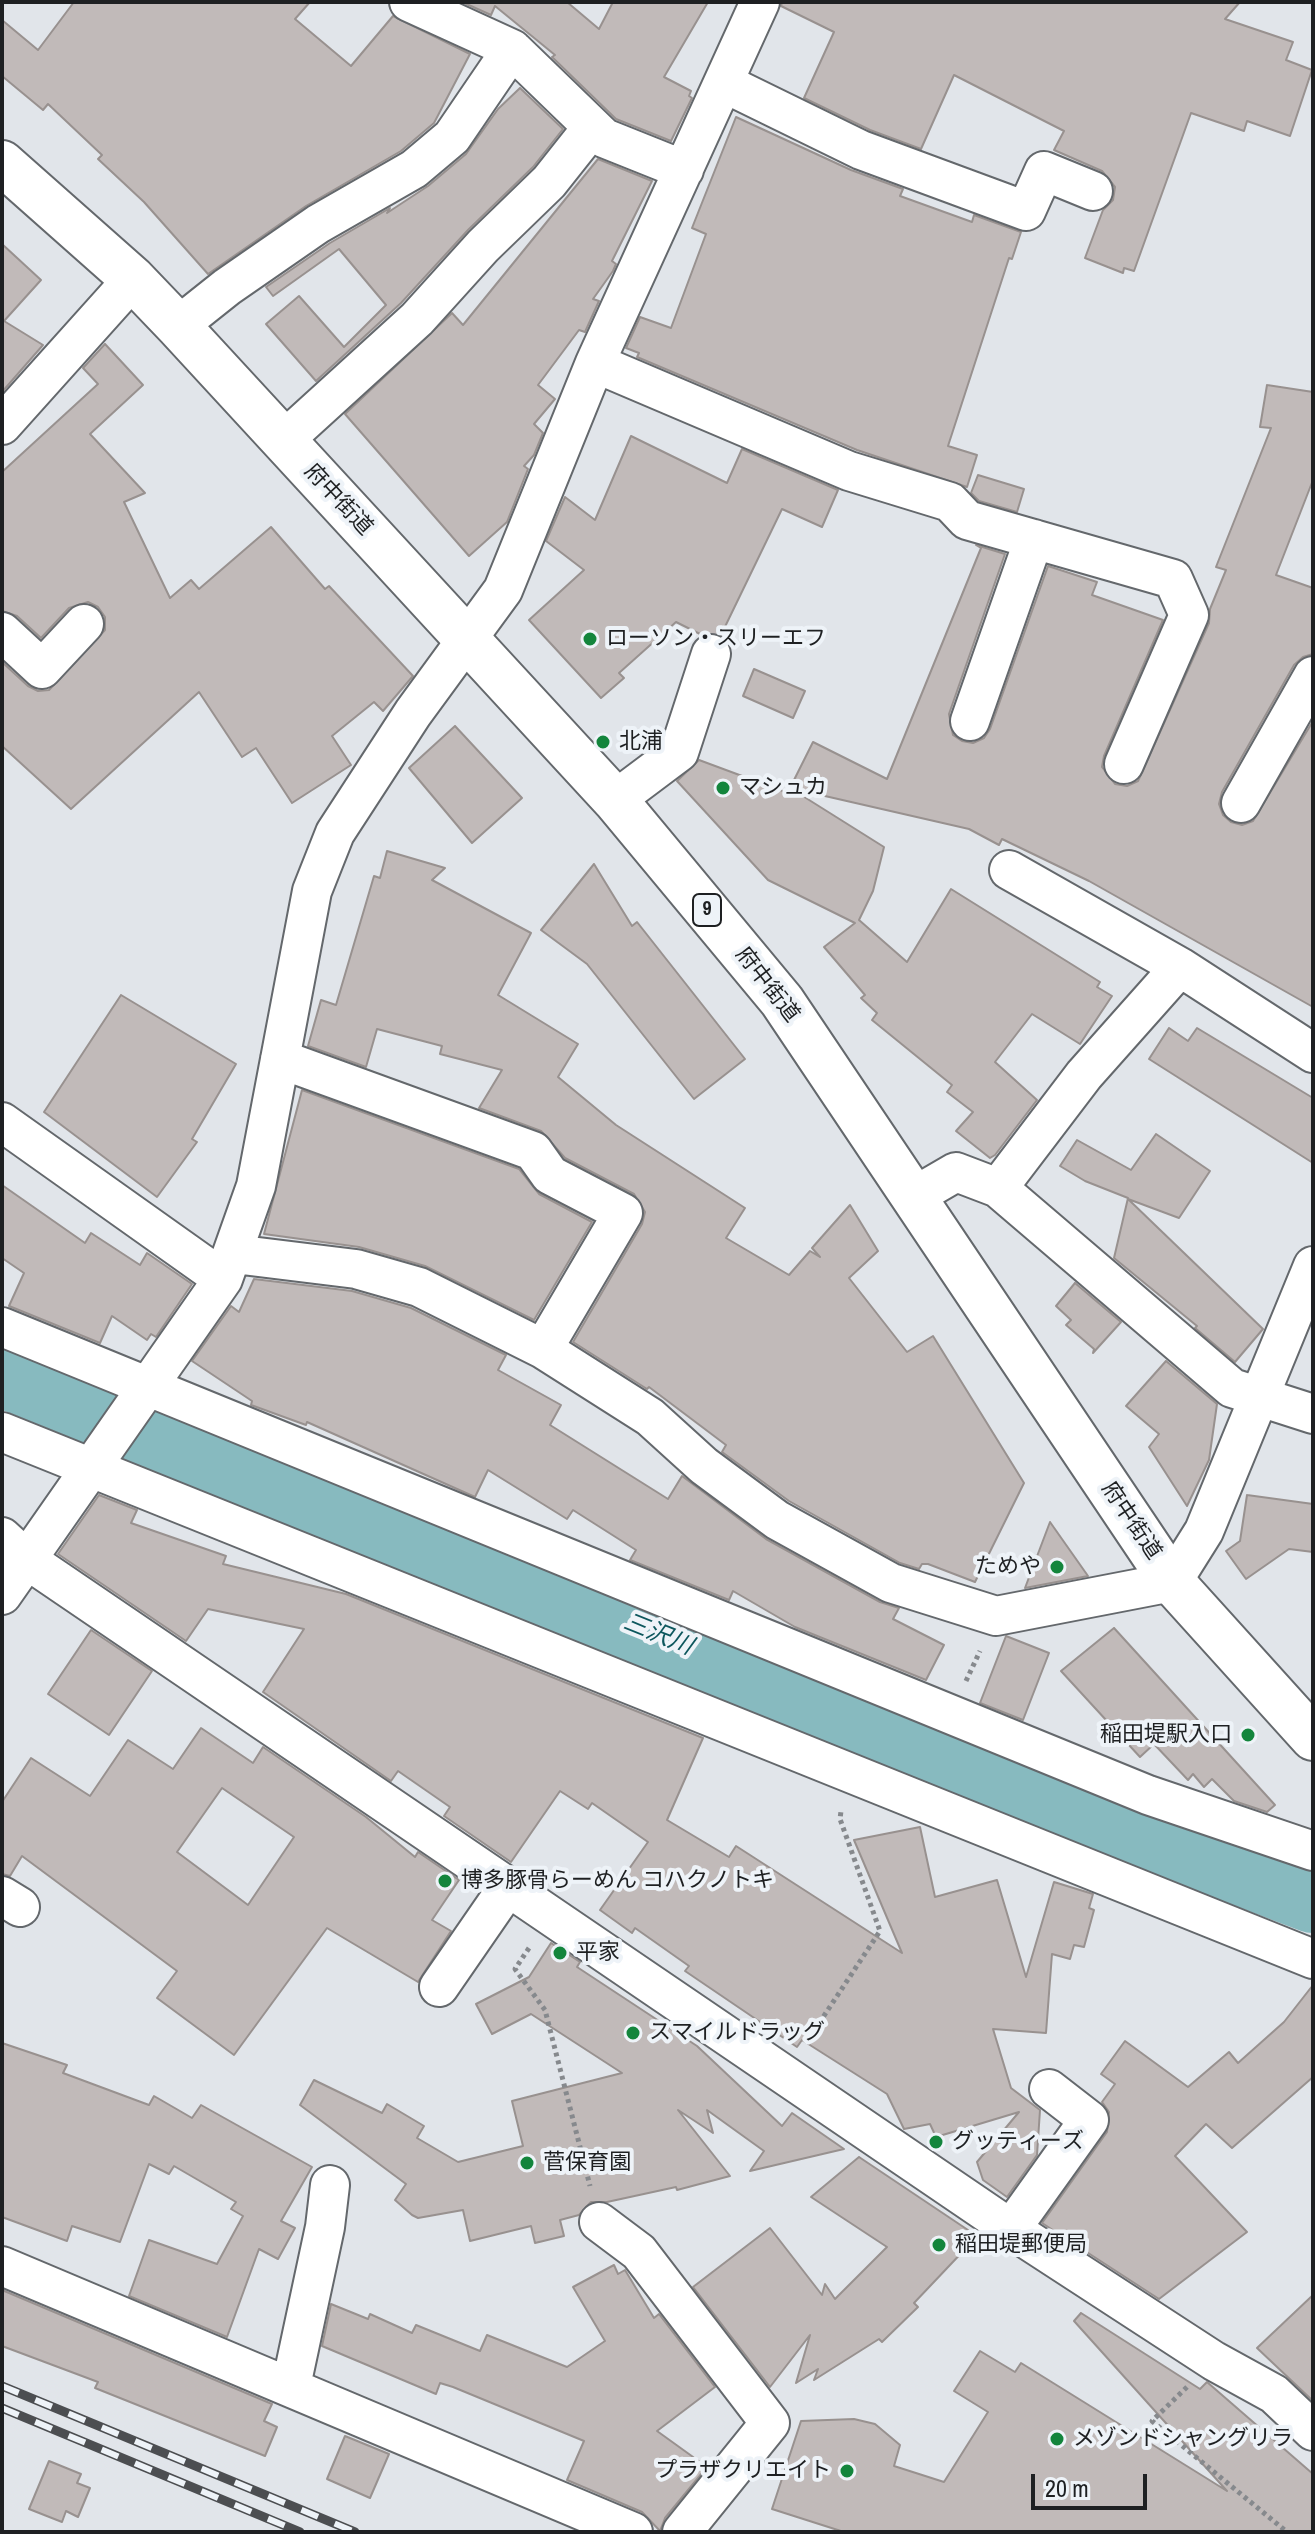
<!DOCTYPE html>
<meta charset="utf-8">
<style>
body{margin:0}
#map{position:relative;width:1315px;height:2534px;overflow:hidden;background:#e1e5ea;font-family:"Archivo Narrow",sans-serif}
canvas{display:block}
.frame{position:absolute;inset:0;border:4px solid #1e2022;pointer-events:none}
.scale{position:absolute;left:1031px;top:2474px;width:116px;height:36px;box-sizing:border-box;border:4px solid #1e2022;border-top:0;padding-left:10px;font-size:24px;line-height:28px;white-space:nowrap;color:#1e2022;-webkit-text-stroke:6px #eef3f8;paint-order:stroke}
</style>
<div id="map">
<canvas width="1315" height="2534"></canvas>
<div class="frame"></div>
<div class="scale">20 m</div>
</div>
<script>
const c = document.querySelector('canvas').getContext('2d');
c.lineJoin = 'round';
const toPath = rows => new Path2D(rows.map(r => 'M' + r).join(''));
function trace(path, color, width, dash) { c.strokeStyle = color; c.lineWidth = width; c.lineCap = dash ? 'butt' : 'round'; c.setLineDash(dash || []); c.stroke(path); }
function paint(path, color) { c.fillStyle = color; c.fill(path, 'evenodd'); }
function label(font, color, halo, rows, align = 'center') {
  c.font = font + ' "Archivo Narrow","Noto Sans JP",sans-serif'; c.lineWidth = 8; c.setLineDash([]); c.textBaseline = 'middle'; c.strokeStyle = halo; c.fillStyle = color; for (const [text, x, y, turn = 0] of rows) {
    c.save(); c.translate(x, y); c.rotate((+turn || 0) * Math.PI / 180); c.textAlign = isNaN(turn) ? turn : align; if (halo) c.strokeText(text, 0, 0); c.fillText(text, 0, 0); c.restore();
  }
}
trace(toPath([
 [2,1372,1103,1818,1313,1898]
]), '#87babf', 70);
const building = toPath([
 [74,2,310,2,295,19,351,66,393,16,470,54,434,123,401,151,306,206,208,274,144,202,98,159,102,155,48,104,43,110,2,76,2,20,38,50,74,2],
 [462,2,567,2,599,29,613,2,708,2,664,77,691,91,689,96,692,98,671,141,616,119,552,57,555,55,495,6,491,15,462,2],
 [782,2,1240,2,1225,19,1293,42,1286,60,1312,70,1290,136,1247,121,1244,131,1191,113,1134,271,1124,268,1123,273,1085,258,1103,210,1113,200,1115,187,1102,171,1054,150,1064,131,954,75,921,149,870,130,804,98,834,32,781,6,782,2],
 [520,88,563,129,533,167,468,230,401,303,316,381,266,324,299,296,344,347,386,305,339,249,273,296,266,287,330,243,390,208,387,213,428,186,466,154,498,109,520,88],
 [736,117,851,170,903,189,900,196,972,222,974,215,1021,232,1012,259,1009,258,948,446,977,455,967,487,857,450,637,357,639,353,626,348,640,317,671,328,706,234,692,228,736,117],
 [598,159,652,181,612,261,616,264,613,271,593,299,599,301,585,332,579,330,538,385,555,399,534,424,543,433,534,455,524,466,528,469,507,522,469,556,345,414,452,313,463,325,598,159],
 [2,244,41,280,4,321,43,345,2,392,2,244],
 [105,344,143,385,90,434,145,493,124,502,170,598,191,580,199,589,271,527,325,589,329,586,413,676,383,711,374,702,332,736,351,765,292,803,256,748,242,757,199,692,71,809,2,746,2,662,28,686,38,691,49,690,105,630,105,617,98,607,88,602,69,608,41,638,17,616,2,611,2,472,98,384,83,368,105,344],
 [1267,385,1313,392,1313,480,1276,575,1313,588,1313,654,1303,657,1294,665,1222,792,1219,804,1223,815,1231,822,1242,825,1253,821,1313,721,1313,1007,1089,881,1002,839,999,845,969,829,790,788,813,742,887,779,981,548,976,545,1005,554,949,714,953,735,962,741,973,743,984,738,990,729,1048,566,1097,582,1092,595,1163,620,1104,756,1102,767,1115,784,1127,786,1138,781,1209,623,1210,609,1226,570,1216,567,1271,428,1260,427,1267,385],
 [631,436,727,483,742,449,838,490,822,527,782,509,721,635,702,635,676,622,619,673,624,678,601,698,529,620,584,570,546,541,565,497,595,520,631,436],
 [978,475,1024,489,1017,512,979,501,971,493,978,475],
 [754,669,805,691,793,718,743,696,754,669],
 [455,726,522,798,472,843,409,768,455,726],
 [699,760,788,793,790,788,884,847,873,891,859,920,907,962,951,889,1100,982,1097,987,1112,996,1080,1044,1032,1014,995,1062,1037,1100,995,1155,990,1158,956,1131,973,1112,947,1092,952,1085,872,1020,877,1013,861,998,865,995,824,947,855,923,768,880,677,781,699,760],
 [387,851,445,868,432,880,531,933,498,995,578,1044,558,1077,616,1125,745,1208,726,1238,789,1275,810,1251,820,1257,812,1248,850,1205,878,1251,849,1278,907,1352,933,1336,1024,1483,975,1582,928,1564,922,1564,919,1569,900,1563,789,1501,722,1452,726,1445,649,1387,647,1389,573,1342,642,1224,645,1212,634,1194,565,1158,541,1131,479,1108,502,1070,440,1054,442,1046,377,1029,366,1067,308,1046,321,1000,336,1005,374,876,380,878,387,851],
 [594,864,632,926,637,922,745,1059,694,1099,587,964,541,930,594,864],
 [121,995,236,1064,192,1139,197,1142,157,1197,44,1112,121,995],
 [1169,1028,1188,1041,1197,1028,1313,1098,1313,1163,1149,1059,1169,1028],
 [302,1090,519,1169,539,1194,592,1222,534,1320,425,1266,359,1247,264,1234,302,1090],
 [1156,1134,1210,1171,1179,1218,1128,1199,1263,1329,1235,1362,1195,1328,1197,1326,1114,1258,1128,1198,1085,1181,1060,1166,1077,1140,1131,1170,1156,1134],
 [2,1185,85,1243,91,1233,140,1265,147,1253,192,1284,156,1337,151,1334,147,1340,112,1316,100,1343,9,1306,24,1273,2,1258,2,1185],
 [254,1279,352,1291,411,1308,506,1355,498,1370,561,1405,550,1425,668,1499,682,1476,766,1539,880,1602,899,1608,893,1619,944,1645,926,1680,795,1627,733,1591,729,1600,630,1560,636,1550,573,1510,567,1519,488,1470,475,1497,307,1422,306,1425,251,1405,252,1401,192,1361,231,1306,239,1312,254,1279],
 [1075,1283,1121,1322,1093,1353,1094,1349,1066,1325,1071,1320,1056,1306,1075,1283],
 [1166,1361,1217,1404,1209,1460,1187,1506,1149,1447,1159,1434,1126,1406,1166,1361],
 [99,1495,137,1510,131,1523,226,1556,223,1564,346,1594,703,1738,667,1820,729,1857,736,1846,902,1953,854,1840,920,1827,935,1897,997,1880,1026,1977,1054,1882,1093,1894,1089,1908,1094,1910,1084,1947,1074,1945,1070,1959,1052,1954,1046,2033,993,2029,1011,2088,1040,2110,1037,2155,1007,2197,983,2180,977,2162,1019,2112,936,2137,930,2124,904,2129,887,2094,802,2040,797,2047,685,1971,689,1966,635,1928,632,1933,600,1910,648,1842,592,1803,588,1809,560,1791,511,1862,444,1816,450,1807,398,1771,391,1781,263,1692,304,1629,208,1609,186,1641,58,1554,99,1495],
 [1247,1495,1313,1504,1313,1552,1289,1549,1246,1579,1226,1551,1240,1541,1247,1495],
 [1050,1522,1088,1576,1025,1588,1050,1522],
 [1114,1628,1275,1805,1267,1812,1234,1801,1212,1779,1204,1787,1193,1774,1188,1780,1154,1744,1140,1757,1061,1671,1114,1628],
 [91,1630,152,1671,109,1735,48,1694,91,1630],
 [1006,1636,1049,1653,1023,1720,980,1703,1006,1636],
 [201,1728,253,1763,263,1747,366,1817,415,1857,418,1852,459,1880,432,1920,451,1931,418,1982,327,1928,234,2055,157,1998,177,1971,22,1856,10,1876,2,1874,2,1802,31,1758,90,1796,128,1740,173,1769,201,1728],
 [222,1788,294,1837,248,1905,177,1852,222,1788],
 [551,1943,580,1962,577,1967,697,2046,782,2126,792,2113,844,2149,750,2171,764,2151,707,2110,713,2133,678,2110,730,2176,677,2190,676,2187,607,2202,591,2202,579,2215,560,2220,564,2236,535,2243,531,2226,470,2241,463,2210,418,2218,412,2215,395,2200,406,2184,300,2105,314,2080,382,2113,387,2104,424,2126,417,2138,458,2162,523,2146,512,2101,622,2073,531,2014,492,2034,476,2004,529,1977,551,1943],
 [1313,1985,1313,2077,1232,2148,1206,2124,1175,2156,1247,2232,1159,2299,1042,2223,1107,2132,1109,2112,1102,2102,1115,2084,1101,2074,1125,2041,1188,2087,1229,2052,1238,2063,1284,2022,1313,1985],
 [2,2043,67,2065,63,2073,149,2105,154,2096,192,2118,201,2105,312,2167,281,2221,295,2228,278,2259,259,2249,227,2337,129,2296,149,2240,217,2264,243,2216,231,2209,236,2202,174,2166,169,2174,149,2164,120,2242,72,2226,67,2241,2,2217,2,2043],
 [859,2157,968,2230,962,2240,968,2246,914,2303,918,2307,882,2342,879,2339,814,2380,818,2369,796,2383,810,2335,770,2387,693,2287,770,2228,822,2295,825,2284,835,2299,887,2247,811,2197,859,2157],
 [614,2265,618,2274,625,2270,654,2318,659,2314,715,2387,657,2431,707,2467,665,2518,660,2531,642,2512,567,2480,584,2441,453,2387,440,2383,436,2394,322,2346,331,2304,368,2319,370,2314,412,2333,416,2325,480,2351,487,2335,567,2367,605,2341,573,2287,614,2265],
 [2,2290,272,2404,264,2421,277,2427,265,2456,95,2388,98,2382,2,2346,2,2290],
 [1313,2295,1313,2401,1257,2348,1313,2295],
 [1081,2313,1200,2389,1207,2382,1313,2474,1313,2532,844,2532,772,2509,801,2421,854,2419,875,2424,900,2445,894,2466,944,2482,988,2412,954,2391,980,2351,1015,2372,1021,2363,1227,2491,1074,2321,1081,2313],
 [345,2436,389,2454,370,2498,327,2479,345,2436],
 [49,2461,81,2474,77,2483,90,2488,78,2517,66,2511,62,2522,29,2509,49,2461]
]);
paint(building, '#c1bab9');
trace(building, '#98918f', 2);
const minor = toPath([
 [409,2,512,49,604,138,684,170],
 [724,83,861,150,1026,211,1044,171,1093,191],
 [178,326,227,287,318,224,414,169,452,137,512,49],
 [595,363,849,471,950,502,967,520,1173,579,1189,615,1124,764],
 [2,425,133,279],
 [283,441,417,319,483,246,549,182,591,129],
 [2,632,42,669,84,624],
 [970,721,1034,539],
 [615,800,679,752,711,654],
 [1241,803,1313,676],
 [1009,870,1180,967],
 [280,1059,533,1151,550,1175,623,1213,543,1349],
 [2,1122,223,1279],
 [998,1188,1084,1075,1180,967,1313,1053],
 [913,1197,956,1172,998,1188,1232,1388,1313,1414],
 [234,1254,356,1269,419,1287,543,1349,650,1417,704,1466,777,1520,891,1583,996,1616,1172,1582,1204,1531,1313,1266],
 [2,1327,1148,1795,1313,1851],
 [2,1432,1313,1959],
 [2,1537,26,1559,1011,2229,1214,2361,1274,2394,1313,2431],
 [2,1595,223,1279,256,1186,312,891,335,833,413,713,503,590,595,363,760,2],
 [2,1896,20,1907],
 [439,1987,508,1887],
 [599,2222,639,2252,770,2423,682,2532],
 [1011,2229,1089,2120,1049,2089],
 [2,2266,633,2532],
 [291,2386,325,2227,330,2185]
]);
const major = toPath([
 [2,163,133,279,178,326,615,800,782,1001,1172,1582,1313,1738]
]);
trace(minor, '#64686c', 42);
trace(major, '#64686c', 48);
trace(toPath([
 [966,1681,980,1651],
 [529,1948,515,1969,545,2010,590,2186],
 [806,2043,880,1931,840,1819,841,1811],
 [1187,2387,1152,2421,1287,2532]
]), '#86898d', 5, [4, 4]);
trace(minor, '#fff', 38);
trace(major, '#fff', 44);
const rail = toPath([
 [2,2386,355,2532],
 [2,2408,300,2532]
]);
trace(rail, '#4c4e51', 9);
trace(rail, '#eef3f8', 6, [18]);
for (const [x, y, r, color] of [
 [590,639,8,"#13853c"],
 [603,742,8,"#13853c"],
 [723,788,8,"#13853c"],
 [1057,1567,8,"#13853c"],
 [1248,1735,8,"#13853c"],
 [445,1881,8,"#13853c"],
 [560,1953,8,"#13853c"],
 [633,2033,8,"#13853c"],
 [936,2142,8,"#13853c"],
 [527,2163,8,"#13853c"],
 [939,2245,8,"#13853c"],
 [1057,2439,8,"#13853c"],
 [847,2471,8,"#13853c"]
]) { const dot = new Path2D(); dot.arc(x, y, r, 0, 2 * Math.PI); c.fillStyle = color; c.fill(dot); trace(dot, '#eef3f8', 3); }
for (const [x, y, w] of [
 [707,910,28]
]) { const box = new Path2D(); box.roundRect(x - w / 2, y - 16, w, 32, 6); c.fillStyle = '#eef3f8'; c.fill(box); trace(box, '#1e2022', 2); }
label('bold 20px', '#1e2022', null, [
 ["9",707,910]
]);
label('22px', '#1e2022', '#eef3f8', [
 ["府中街道",338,500,47],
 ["府中街道",767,985,52],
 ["府中街道",1131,1521,56]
]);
label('22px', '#1e2022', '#eef3f8', [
 ["ローソン・スリーエフ",606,639],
 ["北浦",619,742],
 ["マシュカ",739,788],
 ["ためや",1041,1567,"right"],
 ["稲田堤駅入口",1232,1735,"right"],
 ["博多豚骨らーめん コハクノトキ",461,1881],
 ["平家",576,1953],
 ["スマイルドラッグ",649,2033],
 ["グッティーズ",952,2142],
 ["菅保育園",543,2163],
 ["稲田堤郵便局",955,2245],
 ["メゾンドシャングリラ",1073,2439],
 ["プラザクリエイト",831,2471,"right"]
], 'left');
label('italic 24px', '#0d575d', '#eef3f8', [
 ["三沢川",658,1635,22]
]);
</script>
